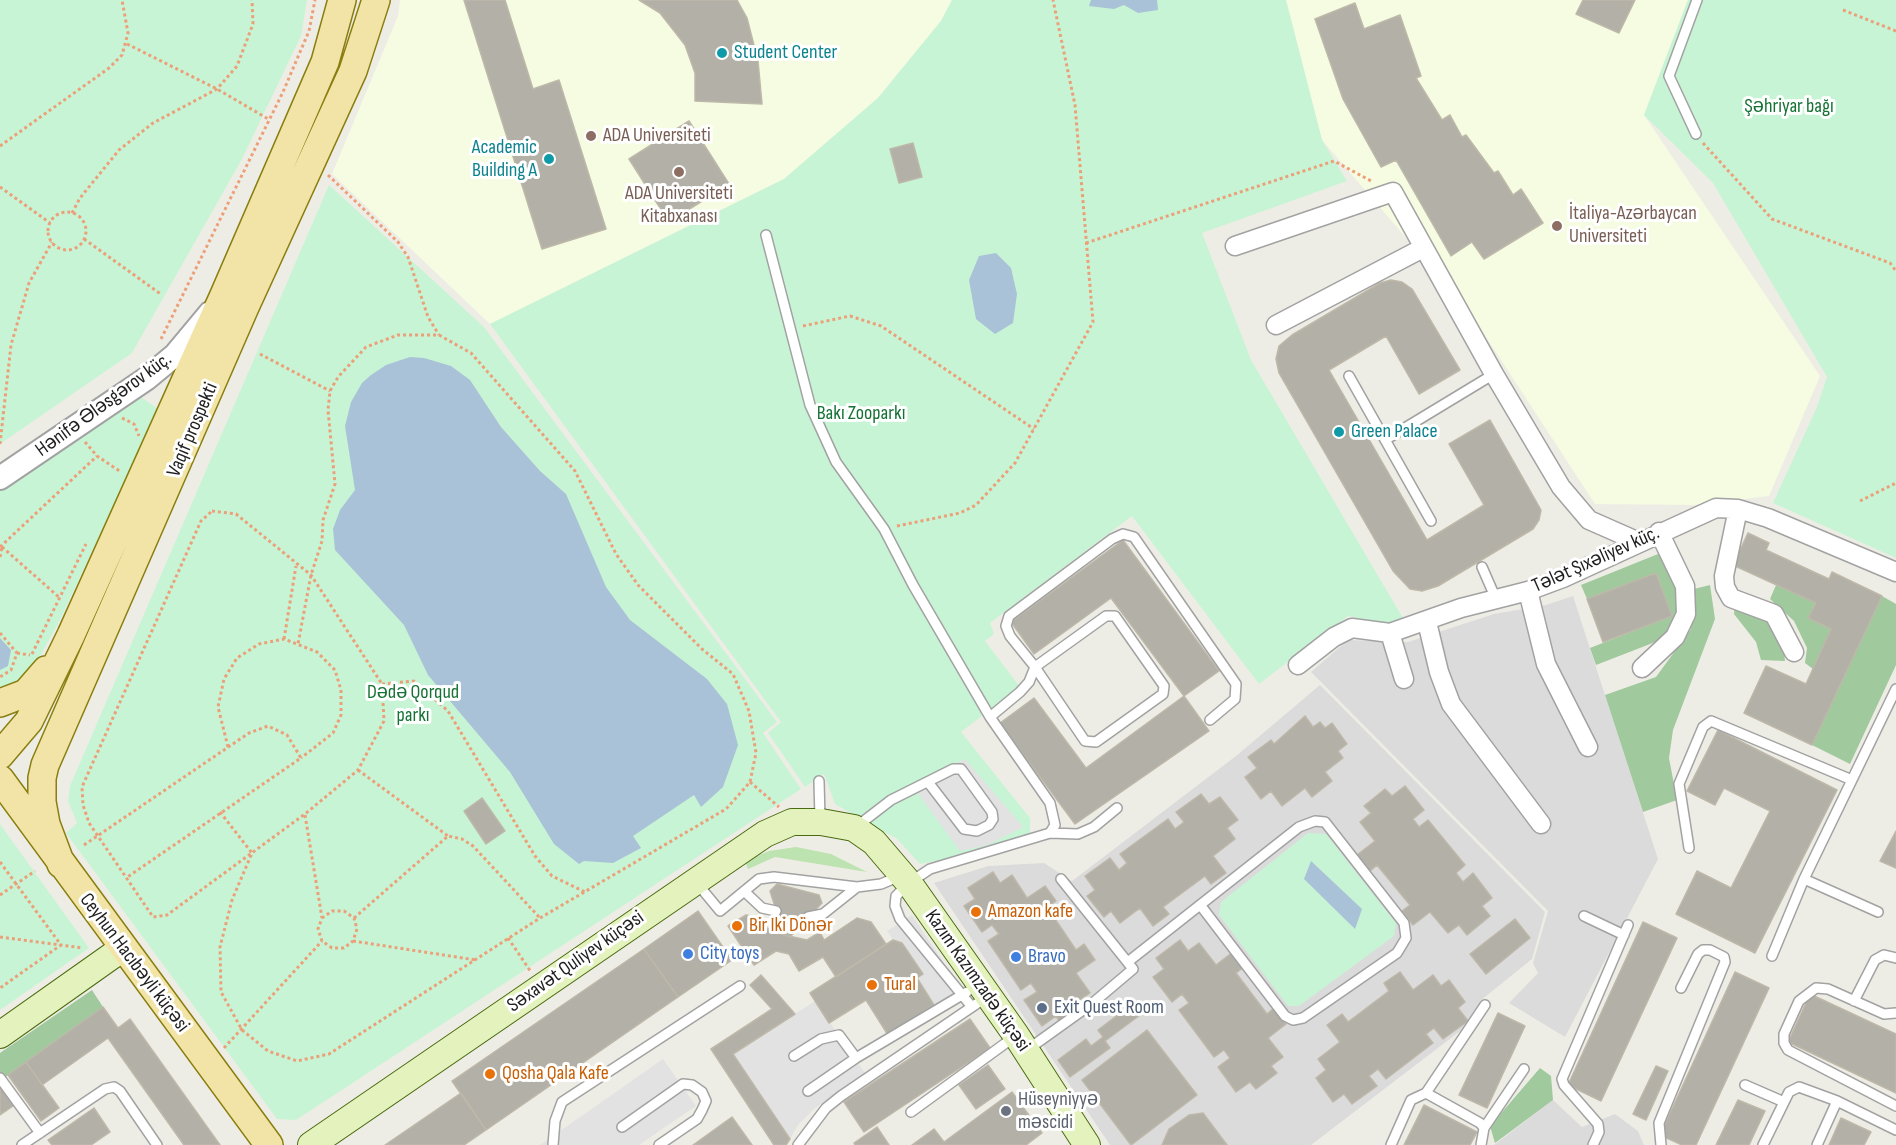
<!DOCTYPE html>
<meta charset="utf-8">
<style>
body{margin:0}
canvas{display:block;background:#eeede5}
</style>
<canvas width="1896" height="1145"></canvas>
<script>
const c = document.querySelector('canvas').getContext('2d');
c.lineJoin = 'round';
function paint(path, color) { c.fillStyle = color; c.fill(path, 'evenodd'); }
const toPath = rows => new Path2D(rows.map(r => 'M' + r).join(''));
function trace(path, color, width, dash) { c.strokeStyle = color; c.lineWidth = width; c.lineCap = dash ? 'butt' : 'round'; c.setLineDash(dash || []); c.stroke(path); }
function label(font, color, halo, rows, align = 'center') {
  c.font = font + ' "Sofia Sans Condensed",sans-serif'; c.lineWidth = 6; c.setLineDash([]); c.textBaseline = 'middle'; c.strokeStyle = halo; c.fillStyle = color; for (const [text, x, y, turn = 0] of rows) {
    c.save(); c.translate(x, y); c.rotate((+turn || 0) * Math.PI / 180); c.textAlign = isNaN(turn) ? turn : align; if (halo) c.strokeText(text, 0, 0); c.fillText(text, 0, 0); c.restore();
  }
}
paint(toPath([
 [1573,596,1658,859,1565,1037,1509,1003,1538,973,1533,963,1548,911,1311,672,1348,640,1408,642,1494,614,1546,605],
 [1320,685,1545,912,1532,959,1480,1001,1489,1009,1311,1145,1110,1145,934,883,988,866,1044,863,1072,881,1236,756],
 [1553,1100,1582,1127,1615,1114,1638,1131,1644,1145,1494,1145]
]), '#dcdbdb');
paint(toPath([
 [400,0,952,0,941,21,878,98,784,179,490,324,332,174,398,16],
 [1286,0,1688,0,1644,115,1820,376,1769,496,1695,505,1595,504,1469,311,1322,140]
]), '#f5fce1');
paint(toPath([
 [796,847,831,854,867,872,775,857,748,869,745,861,769,851]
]), '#bde3b0');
paint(toPath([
 [1658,554,1671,573,1678,593,1710,585,1715,619,1673,730,1669,758,1677,800,1643,812,1605,695,1656,677,1691,629,1674,628,1663,639,1596,665,1590,648,1671,616,1656,574,1587,599,1581,585],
 [1776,585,1816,603,1809,618,1831,629,1813,669,1805,663,1807,648,1794,621,1770,599],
 [1882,596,1896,604,1896,665,1850,764,1812,745],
 [1735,603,1768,618,1782,637,1785,661,1761,660,1756,642,1734,614],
 [92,990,103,1007,0,1081,0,1053],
 [1540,1068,1551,1076,1553,1100,1495,1143,1490,1126]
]), '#a0c99e');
paint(toPath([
 [0,0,307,0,301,36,242,159,132,353,0,444],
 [952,0,1286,0,1322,140,1347,181,1202,233,1251,360,1404,620,1393,625,1348,616,1259,684,1132,516,990,623,994,634,985,641,1020,687,961,732,1030,818,1030,834,1008,847,920,864,897,839,835,804,824,774,805,787,768,733,781,722,490,324,784,179,878,98,941,21],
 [1688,0,1896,0,1896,558,1773,503,1817,407,1827,377,1713,183,1644,115],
 [329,185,484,327,777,722,763,733,801,789,296,1120,277,1119,66,833,77,823,68,801,70,786],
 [138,395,158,409,59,622,23,687,0,697,0,490],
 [0,824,89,948,0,1010],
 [1308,833,1326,834,1396,923,1394,936,1299,1006,1288,1006,1219,915,1221,902]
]), '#c7f4d5');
paint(toPath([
 [965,759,1023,827,988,845,960,851,911,784],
 [912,915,962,990,936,1007,917,978,922,974,902,943,893,940,887,931],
 [815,1001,865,1073,815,1108,798,1125,790,1139,733,1054],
 [663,1059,696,1106,639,1145,540,1145]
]), '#e2e2e2');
paint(toPath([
 [1091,0,1157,0,1158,10,1138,13,1124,5,1114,9,1089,6],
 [996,253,1011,268,1017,294,1013,323,995,334,976,319,969,280,979,256],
 [410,357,424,358,451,366,470,380,501,427,540,471,566,494,606,587,630,620,707,679,727,704,738,745,723,787,701,807,694,795,633,836,641,848,613,863,584,861,579,864,554,844,510,772,428,675,404,625,335,550,333,529,340,510,355,490,345,426,351,402,362,383,371,375,386,365],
 [0,638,11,650,8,666,0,670],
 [1311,861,1362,909,1355,929,1304,879]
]), '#aac2d7');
const building = toPath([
 [464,0,505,0,533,89,559,80,606,229,542,249,464,0],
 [639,0,737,0,747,18,758,61,762,104,695,101,695,73,685,45,660,13,639,0],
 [1583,0,1635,0,1619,33,1576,14,1583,0],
 [1355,3,1364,29,1400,15,1421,76,1416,78,1442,120,1450,115,1462,137,1466,135,1494,173,1498,171,1513,195,1521,189,1543,223,1484,259,1472,242,1451,256,1396,160,1381,167,1343,99,1315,19,1355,3],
 [689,121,729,184,669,222,629,159,689,121],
 [913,143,922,177,899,183,890,149,913,143],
 [1391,280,1402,282,1412,289,1460,370,1419,394,1386,336,1329,370,1427,540,1484,505,1449,444,1490,420,1541,510,1539,520,1533,529,1438,586,1422,591,1410,589,1393,571,1279,373,1276,359,1279,346,1292,335,1380,283,1391,280],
 [1748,533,1769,543,1766,550,1829,579,1832,572,1882,596,1812,745,1744,713,1766,666,1806,684,1831,629,1808,618,1816,603,1733,565,1748,533],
 [1123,540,1219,671,1184,696,1111,598,1034,654,1011,622,1123,540],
 [1656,573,1672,616,1603,642,1587,599,1656,573],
 [1184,696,1209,731,1075,824,1000,723,1034,698,1086,768,1184,696],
 [1305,716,1313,727,1320,722,1325,728,1332,723,1347,744,1338,751,1343,758,1325,772,1332,781,1312,797,1305,788,1282,806,1271,791,1261,799,1245,777,1257,768,1248,757,1271,740,1274,744,1305,716],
 [1718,730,1837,790,1755,953,1676,914,1697,871,1731,888,1770,811,1724,788,1715,805,1687,791,1718,730],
 [1405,786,1424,810,1413,819,1419,827,1428,820,1465,865,1456,873,1463,882,1473,873,1492,898,1482,906,1490,916,1467,935,1459,925,1448,933,1430,912,1413,925,1402,911,1410,905,1377,865,1370,871,1357,855,1375,841,1360,822,1371,813,1364,806,1385,789,1392,796,1405,786],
 [1201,794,1209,804,1220,797,1238,820,1227,828,1235,839,1213,856,1226,873,1211,884,1205,876,1163,907,1169,914,1153,926,1140,908,1120,923,1111,911,1104,917,1087,896,1095,890,1085,876,1110,858,1119,870,1127,863,1120,854,1168,819,1175,829,1184,822,1176,812,1201,794],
 [482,798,505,831,486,844,464,811,482,798],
 [1896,831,1896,868,1880,861,1896,831],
 [993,872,1000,883,1012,875,1027,898,1045,886,1056,901,1047,907,1076,950,1084,944,1095,960,1076,973,1090,993,1078,1001,1083,1009,1061,1024,1056,1016,1042,1026,1024,1000,1037,992,1031,983,1021,990,988,941,999,934,992,925,982,932,964,906,975,899,968,888,993,872],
 [777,884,819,895,822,903,790,937,784,935,770,891,777,884],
 [698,911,732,960,678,997,644,949,698,911],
 [746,915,762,918,767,928,784,935,807,940,820,932,824,940,857,918,871,922,886,944,836,977,823,957,799,971,789,954,776,951,754,965,728,926,746,915],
 [1515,919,1530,938,1486,974,1470,954,1515,919],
 [1643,922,1677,938,1601,1101,1568,1085,1643,922],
 [893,940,902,943,923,974,917,978,934,1005,888,1035,866,1000,829,1023,810,993,893,940],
 [1180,940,1188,951,1199,943,1216,965,1233,952,1244,967,1236,973,1267,1014,1274,1008,1286,1024,1268,1038,1283,1057,1271,1066,1277,1073,1256,1089,1250,1082,1236,1092,1218,1067,1230,1058,1224,1050,1214,1057,1179,1010,1189,1003,1182,994,1172,1002,1153,977,1164,969,1156,958,1180,940],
 [644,949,678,997,486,1130,452,1081,644,949],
 [1400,972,1413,990,1433,975,1441,986,1449,980,1465,1002,1458,1008,1468,1021,1443,1039,1434,1028,1426,1034,1433,1043,1386,1079,1378,1069,1369,1076,1377,1086,1352,1104,1344,1094,1333,1102,1316,1078,1326,1070,1318,1059,1340,1042,1327,1025,1342,1014,1348,1022,1389,991,1384,983,1400,972],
 [1735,972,1769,988,1696,1145,1682,1145,1660,1135,1735,972],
 [761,975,795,1014,733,1054,790,1139,786,1145,774,1145,711,1049,772,1009,750,985,761,975],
 [1810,994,1896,1034,1896,1093,1788,1042,1810,994],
 [1132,1004,1140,1015,1105,1041,1110,1048,1070,1077,1058,1060,1086,1039,1091,1046,1103,1037,1098,1030,1132,1004],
 [103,1007,118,1028,130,1019,220,1145,184,1145,108,1038,42,1085,26,1062,103,1007],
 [1498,1013,1525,1026,1487,1108,1459,1095,1498,1013],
 [970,1019,990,1048,864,1132,844,1102,970,1019],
 [1147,1030,1197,1095,1131,1145,1082,1080,1147,1030],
 [26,1062,59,1108,41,1121,8,1075,26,1062],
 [988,1065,1005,1089,976,1109,959,1085,988,1065],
 [1656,1066,1668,1071,1646,1120,1633,1114,1656,1066],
 [0,1081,16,1104,0,1115,0,1081],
 [1012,1092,1042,1133,1026,1145,912,1145,934,1129,944,1142,1012,1092],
 [461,1093,486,1130,464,1145,385,1145,461,1093],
 [1738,1100,1765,1111,1749,1145,1716,1145,1738,1100],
 [1424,1105,1477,1132,1470,1145,1404,1145,1424,1105],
 [94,1108,110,1132,91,1145,52,1145,48,1140,94,1108],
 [1203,1113,1227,1145,1162,1145,1169,1129,1189,1115,1203,1113],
 [732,1117,752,1145,693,1145,732,1117],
 [1841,1118,1871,1132,1864,1145,1829,1145,1841,1118],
 [877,1127,889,1145,855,1145,854,1143,877,1127]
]);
paint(building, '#b3b0a8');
trace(building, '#beb8a9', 1.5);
const service = toPath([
 [1696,134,1669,76,1697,0],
 [766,235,810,405,836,462,884,529,913,585,990,717],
 [1349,376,1431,521],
 [1385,440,1494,374],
 [1482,567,1496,599],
 [819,781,820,819],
 [856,827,891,800,953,769,961,769,992,812,993,819,989,825,977,831,964,829,928,782],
 [1050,833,1078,834,1094,827,1117,808],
 [1689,848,1679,784,1703,727,1711,721,1852,780],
 [1804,879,1878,912],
 [696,882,720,911,759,879,774,877,857,887,881,884,900,876],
 [744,891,762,908,776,911],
 [1584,916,1624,935],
 [808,917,823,914,857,887],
 [1772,956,1804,879,1896,689],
 [1129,961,1299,827,1315,821,1325,822,1404,923,1406,938,1397,953,1303,1018,1293,1020,1285,1016,1201,906],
 [1854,1001,1875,960,1884,955,1896,958],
 [972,1007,900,919,895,906,896,896,909,883,930,869,1050,833,1055,825,1050,803,990,717,1020,692,1029,682,1035,667,1106,616,1115,616,1164,686,1163,694,1096,742,1085,741,1035,667,1010,636,1006,626,1009,616,1112,539,1123,534,1134,537,1236,684,1235,699,1210,720],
 [1896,1013,1884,1014,1828,989,1816,988,1799,1001,1784,1034,1784,1043,1788,1050,1896,1106],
 [1027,1050,1094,1002,1133,969,1061,879],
 [794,1056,821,1039,839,1035,856,1058],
 [0,1078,40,1133],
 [1745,1085,1784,1102],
 [808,1091,856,1058,967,992],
 [911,1112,1014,1037],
 [622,1127,683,1084,692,1085,702,1092,706,1101,702,1110,697,1119,659,1145],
 [1484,1128,1524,1069],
 [22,1145,105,1089,114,1087,120,1091,157,1145],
 [553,1145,555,1121,562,1102,740,986],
 [798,1145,826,1108,841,1096,988,996],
 [1391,1145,1411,1100,1426,1093],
 [1481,1145,1484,1128,1480,1123,1426,1093,1485,1005],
 [1593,1145,1599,1132,1598,1124,1564,1085,1562,1079,1628,925],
 [1661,1145,1659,1123,1725,962,1724,957,1710,950,1703,950,1698,954,1681,988],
 [1763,1145,1789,1092,1799,1087,1837,1101,1896,1130],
 [1817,1145,1837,1101]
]);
const minor = toPath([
 [1235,246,1393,192,1494,374,1561,487,1589,520,1639,542],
 [1276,325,1423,248],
 [1738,509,1724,576,1725,587,1731,598,1774,614,1794,652],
 [1528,591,1546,664,1588,747],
 [1427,622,1439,672,1451,704,1541,824],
 [1390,633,1404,679],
 [1298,665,1334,637,1352,628,1390,633,1461,608,1528,591,1563,578,1716,508,1738,509,1768,518,1896,572],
 [1642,668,1675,637,1686,614,1685,586,1659,532]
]);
const tertiary = toPath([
 [0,478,146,379,175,355,210,313]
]);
const secondary = toPath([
 [0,1035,123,948],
 [311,1145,765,834,792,822,821,822,854,828,874,842,909,883,1016,1035,1087,1145]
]);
const primary = toPath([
 [0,703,26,693,46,670],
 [0,755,29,721,71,635,224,295,325,62,342,0],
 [0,779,269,1145],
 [61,864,46,824,42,802,42,778,45,765,245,307,353,71,376,0]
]);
trace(service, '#a2a2a2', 12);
trace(minor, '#a2a2a2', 21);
trace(tertiary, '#a2a2a2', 26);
trace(secondary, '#4b6b10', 28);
trace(primary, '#897e0f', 30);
trace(toPath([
 [1843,10,1896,31],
 [127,44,217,89,270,120],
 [1703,143,1772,219,1890,263,1896,271],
 [0,146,109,68,122,55,128,33,122,0],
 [328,175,398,242,408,257,428,317,439,335],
 [0,187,50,223],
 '48 231a19 19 0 1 1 38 0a19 19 0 1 1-38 0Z',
 [72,213,80,198,119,150,153,123,217,89,237,66,253,24,252,0],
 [84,239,162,295],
 [1086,243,1334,161,1373,182],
 [803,326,850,316,881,326,1034,429],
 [161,339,283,92,309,31,315,0],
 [260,354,330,391],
 [122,418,134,424,139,436],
 [85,442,97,456,121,472],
 [0,444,11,345,29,283,52,242],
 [1860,501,1896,483],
 [212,511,236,514,311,575,382,684,384,721,358,770,305,814,167,915,153,917,89,823,83,805,82,787,201,521,212,511],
 [897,526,960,513,976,505,1015,463,1093,322,1075,105,1053,0],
 [0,547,97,456],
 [2,547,60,598],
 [0,557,2,547],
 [0,633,17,653,11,670,0,677],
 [284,639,296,566],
 [17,653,30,655],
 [32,654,86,544],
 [382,684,414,681,448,711,535,856,552,876,585,892],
 [228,747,218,707,224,679,237,658,259,644,284,639,317,652,335,670,341,690,341,715,333,733,301,758],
 [358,770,448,836],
 [750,782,779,807],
 [220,812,252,853,232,900,220,947,221,992,242,1030,268,1051,297,1061,329,1054,540,918,726,809,750,782,756,753,749,711,733,674,702,649,638,585,616,554,575,471,471,353,439,335,398,335,366,347,338,377,330,391,328,410,335,484,323,520,322,541,311,575,298,644],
 [305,815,322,918,318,929,322,941,332,948,344,948,353,941,357,929,354,918,344,911,332,911,322,918],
 [84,845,249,733,268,726,287,735,301,758,126,878],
 [0,862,61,945,0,988],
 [0,895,35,871],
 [354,918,448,836,462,839,473,846,540,918],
 [0,937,83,948],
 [508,938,531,972],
 [353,941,476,960],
 [224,1048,322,941]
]), '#eca079', 3, [3, 3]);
trace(service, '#fff', 9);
trace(minor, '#fff', 18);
trace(tertiary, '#fff', 22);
trace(secondary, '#e4f3be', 26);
trace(primary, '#f2e4a6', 27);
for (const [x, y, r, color] of [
 [722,53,6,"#0f9aa8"],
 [591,136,6,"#8d6e63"],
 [549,159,6,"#0f9aa8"],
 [679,172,6,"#8d6e63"],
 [1557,226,6,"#8d6e63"],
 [1339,432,6,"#0f9aa8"],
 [976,912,6,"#e8710a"],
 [737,926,6,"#e8710a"],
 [688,954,6,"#3f7fe0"],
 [1016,957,6,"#3f7fe0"],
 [872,985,6,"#e8710a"],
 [1042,1008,6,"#5c6f8a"],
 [490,1074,6,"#e8710a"],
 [1006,1111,6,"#6b7280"]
]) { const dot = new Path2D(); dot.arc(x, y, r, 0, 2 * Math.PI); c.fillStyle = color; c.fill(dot); trace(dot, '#fff', 2); }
label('20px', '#0d838f', '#fff', [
 ["Student Center",734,53],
 ["Academic",537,148,"right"],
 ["Building A",537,171,"right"],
 ["Green Palace",1351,432]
], 'left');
label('20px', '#167234', '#fff', [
 ["Şəhriyar bağı",1789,107],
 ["Bakı Zooparkı",861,414],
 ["Dədə Qorqud",413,693],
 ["parkı",413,716]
]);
label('20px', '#785e54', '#fff', [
 ["ADA Universiteti",603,136],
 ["ADA Universiteti",679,194,"center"],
 ["Kitabxanası",679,217,"center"],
 ["İtaliya-Azərbaycan",1569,214],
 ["Universiteti",1569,237]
], 'left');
label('20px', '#1e1e1e', '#fff', [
 ["Hənifə Ələsgərov küç.",104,405,-36],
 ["Vaqif prospekti",193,430,-67],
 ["Tələt Şıxəliyev küç.",1596,560,-24],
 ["Səxavət Quliyev küçəsi",576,962,-35],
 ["Ceyhun Hacıbəyli küçəsi",134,963,53],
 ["Kazım Kazımzadə küçəsi",977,981,55]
]);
label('20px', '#c56008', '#fff', [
 ["Amazon kafe",988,912],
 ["Bir Iki Dönər",749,926],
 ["Tural",884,985],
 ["Qosha Qala Kafe",502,1074]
], 'left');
label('20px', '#366cbe', '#fff', [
 ["City toys",700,954],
 ["Bravo",1028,957]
], 'left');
label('20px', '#4e5e75', '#fff', [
 ["Exit Quest Room",1054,1008]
], 'left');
label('20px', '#5b616d', '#fff', [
 ["Hüseyniyyə",1018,1100],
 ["məscidi",1018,1123]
], 'left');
</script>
